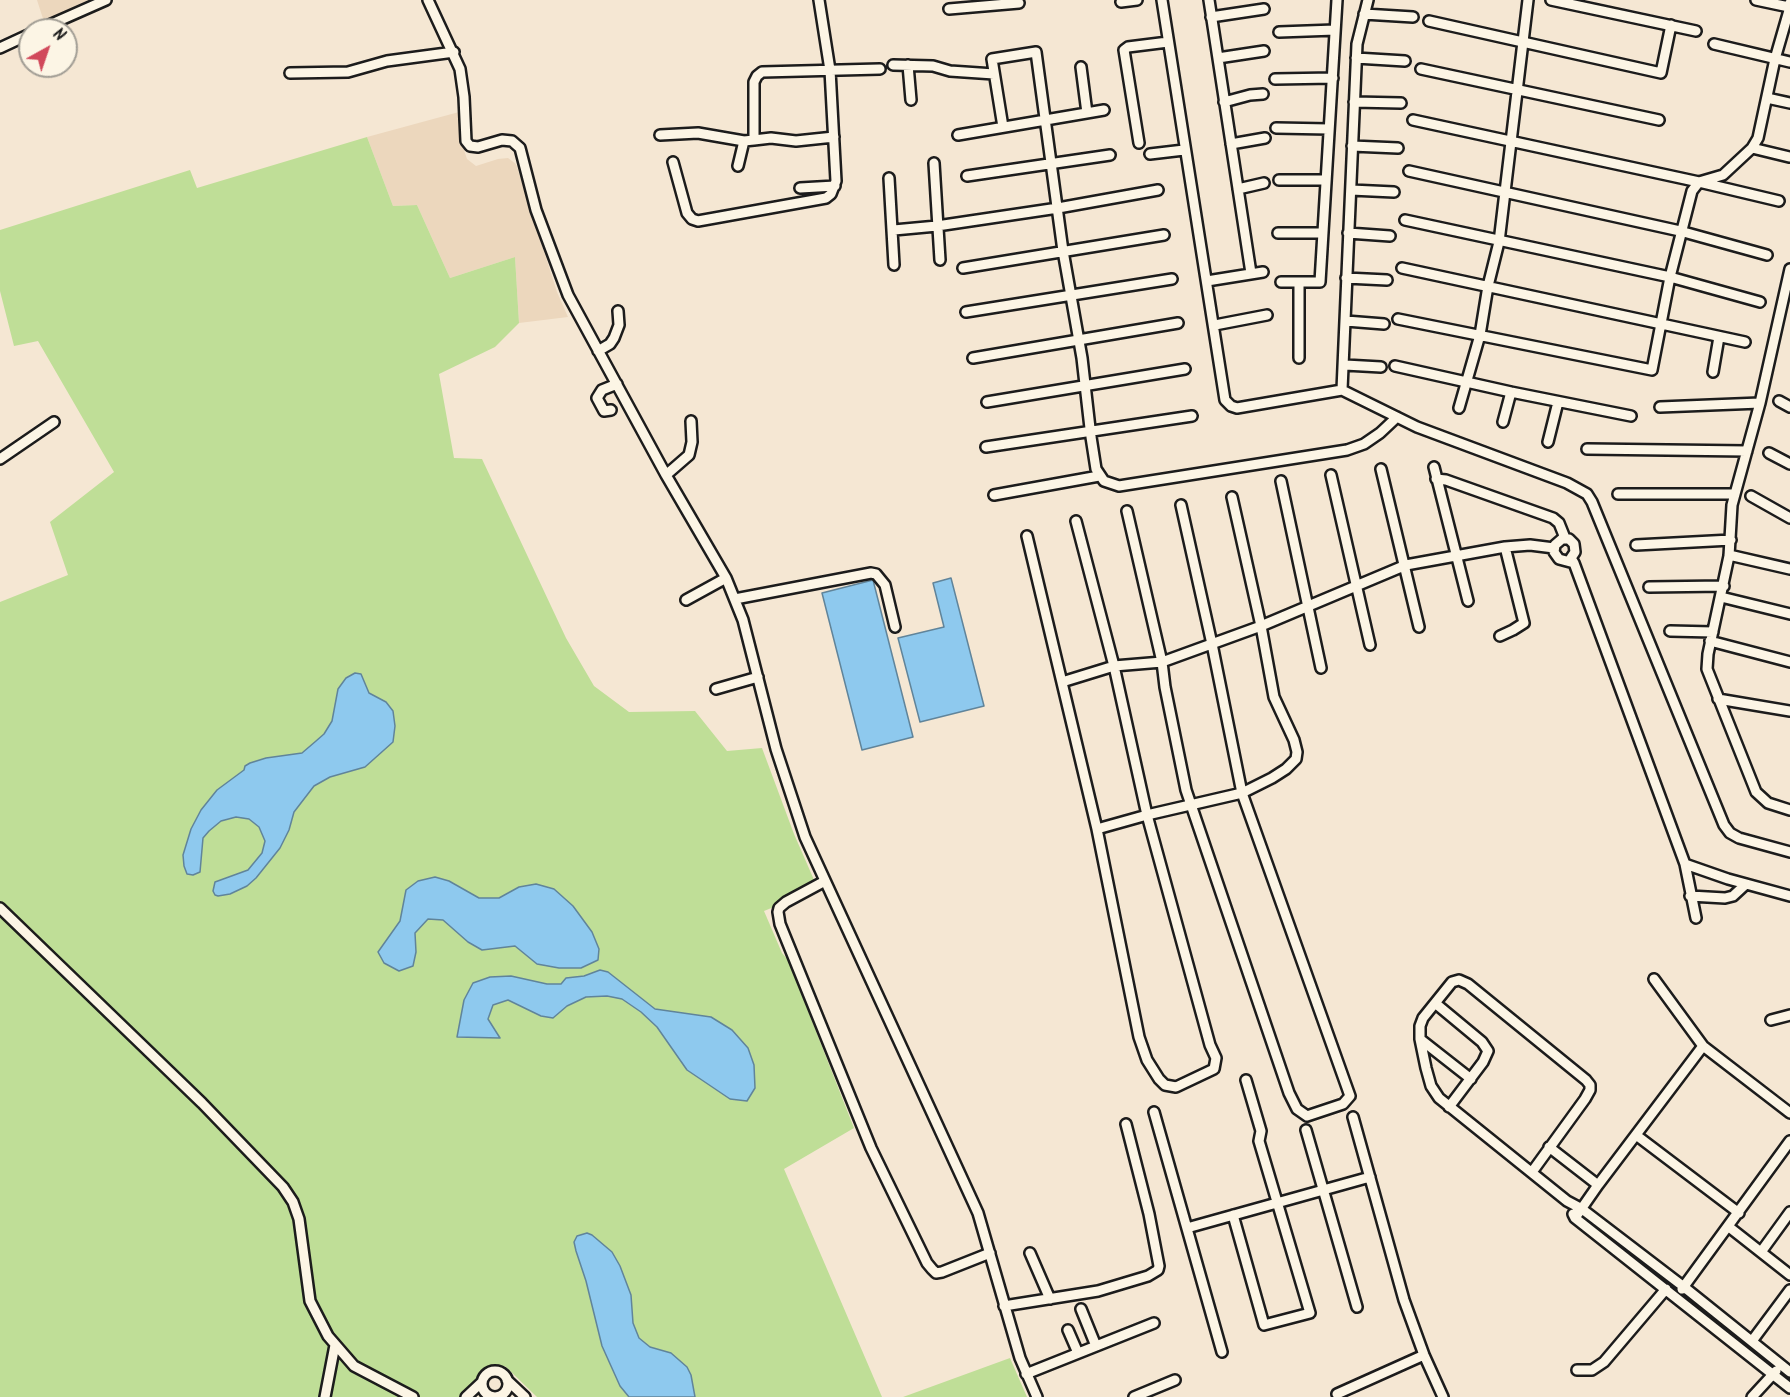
<!DOCTYPE html>
<style>
body{margin:0}
#map{position:relative;width:1790px;height:1397px;overflow:hidden;background:#f5e7d3;font-family:Kalam,sans-serif}
canvas{display:block}
.north{position:absolute;left:18px;top:18px;width:60px;height:60px;box-sizing:border-box;background:#fcf5e5;border:2px solid #a29e95;border-radius:50%;rotate:40deg;font-size:16px;font-weight:700;line-height:24px;text-align:center;color:#1c1c1c}
.north::after{content:'';display:block;margin:auto;width:21px;height:27px;background:#d1495b;clip-path:polygon(50% 0,100% 100%,50% 72%,0 100%)}
</style>
<div id="map">
<canvas width="1790" height="1397"></canvas>
<div class="north">N</div>
</div>
<script>
const c = document.querySelector('canvas').getContext('2d');
c.lineJoin = 'round';
function paint(path, color) { c.fillStyle = color; c.fill(path, 'evenodd'); }
const toPath = rows => new Path2D(rows.map(r => 'M' + r).join(''));
function trace(path, color, width, dash) { c.strokeStyle = color; c.lineWidth = width; c.lineCap = dash ? 'butt' : 'round'; c.setLineDash(dash || []); c.stroke(path); }
paint(toPath([
 [37,0,114,0,46,28],
 [459,112,462,144,467,159,476,166,498,159,508,158,516,164,557,292,568,317,519,323,515,257,450,278,417,205,393,206,367,137]
]), '#ecd7bd');
paint(toPath([
 [367,137,393,206,417,205,450,278,515,257,519,323,495,347,439,374,454,458,482,459,566,638,594,686,629,712,695,711,727,751,762,748,794,834,818,889,764,911,782,953,788,960,854,1128,784,1169,882,1397,537,1397,505,1366,466,1397,0,1397,0,602,68,575,50,522,114,472,38,341,14,346,0,291,0,230,190,170,197,188],
 [1010,1358,1027,1397,903,1397]
]), '#bfde97');
const water = toPath([
 [951,578,984,706,920,722,898,638,944,627,933,583,951,578],
 [873,580,913,737,862,750,822,593,873,580],
 [355,673,361,674,369,693,386,702,393,711,395,726,393,742,365,767,330,777,314,786,294,812,289,830,280,848,256,878,247,886,230,894,218,896,215,895,213,891,215,882,248,870,262,853,265,841,259,827,249,819,236,817,221,821,209,831,203,838,200,872,193,875,187,874,184,866,183,855,191,829,201,810,217,790,244,770,245,766,250,763,266,758,302,753,316,741,324,734,332,721,338,689,346,678,355,673],
 [435,877,449,881,479,898,499,898,519,887,536,884,554,889,573,906,592,932,599,949,598,960,581,968,559,968,537,964,515,946,482,950,468,942,443,920,428,919,415,933,416,952,413,966,399,971,384,963,378,952,400,921,406,890,418,881,435,877],
 [600,970,608,972,655,1009,711,1017,732,1030,748,1048,754,1065,755,1088,747,1101,730,1099,687,1070,657,1027,641,1012,622,999,607,996,586,997,567,1006,553,1018,541,1016,508,1000,493,1005,488,1019,500,1038,457,1037,464,1000,473,983,490,977,511,976,547,984,561,984,566,978,584,976,600,970],
 [587,1233,592,1235,612,1252,620,1266,631,1295,633,1323,639,1338,650,1347,671,1353,687,1367,691,1375,695,1397,629,1397,620,1386,602,1346,586,1281,576,1251,574,1242,577,1236,587,1233]
]);
paint(water, '#8ec9ee');
trace(water, '#60849a', 1.5);
const minor = toPath([
 [428,0,460,69,464,97,466,141,470,146,478,147,502,140,512,141,520,148,536,210,568,295,666,475,726,578,743,620,776,749,805,837,978,1213,1020,1358,1037,1397],
 [1162,0,1225,400,1231,406,1237,408,1342,390,1417,427,1567,483,1587,494,1592,502,1724,825,1730,833,1739,838,1790,852],
 [1209,0,1251,273],
 [1551,0,1696,31],
 [1756,0,1789,7,1790,3],
 [1121,2,1137,0],
 [949,9,1019,3],
 [1364,14,1413,17],
 [1211,17,1264,9],
 [1429,21,1661,73,1671,25],
 [38,30,106,0],
 [1279,32,1335,30],
 [1714,44,1790,62],
 [0,48,30,34],
 [1218,58,1264,51],
 [1356,58,1405,61],
 [893,65,933,66,950,71,994,74],
 [908,65,911,100],
 [1081,67,1087,113],
 [1421,69,1659,120],
 [290,73,348,72,387,61,454,52],
 [1275,79,1333,78],
 [1767,98,1790,103],
 [1224,102,1250,95,1263,94],
 [1354,102,1401,103],
 [1413,120,1699,182,1779,201],
 [1003,127,992,59,1036,52,1063,251,1082,358,1091,437,1096,469,1104,481,1119,486,1347,450,1364,444,1380,433,1397,417],
 [1276,128,1329,129],
 [660,135,698,133,744,141,754,140,754,82,757,76,762,72,880,69],
 [958,135,1104,110],
 [754,140,771,138,796,141,834,137],
 [1139,143,1124,50,1128,47,1168,42],
 [1231,144,1265,138],
 [1352,146,1398,148],
 [1752,148,1789,157],
 [1150,154,1184,150],
 [673,162,687,213,692,219,698,221,826,198,831,194,836,181,830,70,819,0],
 [934,163,940,260],
 [738,166,744,141],
 [1409,171,1680,231,1767,255],
 [967,176,1110,155],
 [889,178,894,265],
 [1279,180,1326,180],
 [800,188,835,186],
 [1238,189,1264,183],
 [1351,190,1394,192],
 [1405,220,1670,277,1760,302],
 [894,230,937,226,1058,208,1158,190],
 [1278,233,1323,233],
 [1348,233,1390,236],
 [963,268,1164,235],
 [1402,268,1745,342],
 [1790,269,1760,403,1732,505,1729,556,1708,654,1707,669,1756,792,1768,803,1790,810],
 [1346,278,1387,280],
 [1207,281,1263,272],
 [1281,282,1320,282,1337,0],
 [966,312,1172,279],
 [1398,319,1652,370,1670,277,1692,191,1699,182,1723,175,1752,148,1758,138,1775,59,1790,7],
 [1346,321,1384,324],
 [1215,325,1267,315],
 [598,351,610,344,614,338,619,325,618,311],
 [973,358,1178,323],
 [1299,358,1299,282],
 [1345,365,1381,367],
 [1395,366,1511,392,1631,416],
 [1713,372,1719,337],
 [1342,390,1357,44,1368,0],
 [1779,401,1790,407],
 [987,402,1185,369],
 [1660,407,1760,403],
 [1459,408,1480,335,1488,286,1499,242,1528,0],
 [611,410,604,411,597,398,602,390,617,384],
 [1503,422,1511,392],
 [1548,442,1558,402],
 [986,447,1192,416],
 [1587,449,1747,451],
 [1769,453,1790,464],
 [0,459,54,422],
 [1434,467,1468,601],
 [1381,469,1419,627],
 [666,475,689,455,692,442,691,421],
 [1331,475,1370,645],
 [1436,479,1446,480,1553,518,1559,523,1565,538],
 [1281,481,1321,668],
 [1618,494,1735,494],
 [994,495,1099,476],
 [1751,496,1790,518],
 [1127,511,1162,662,1165,687,1186,790,1289,1093,1297,1109,1307,1116,1343,1104,1350,1096,1242,793,1212,644,1181,505],
 [1027,536,1097,829,1139,1037,1147,1060,1159,1079,1165,1085,1176,1087,1214,1069,1216,1058,1210,1045,1147,815,1114,666,1076,521],
 [1562,539,1569,539,1574,544,1575,552,1571,558,1574,563,1559,559,1554,552,1555,545,1562,539],
 [1636,545,1731,540],
 [1729,555,1790,569],
 [1574,563,1685,864,1728,879,1790,896],
 [1649,587,1724,586],
 [1721,597,1790,614],
 [735,599,871,573,876,574,885,585,895,627],
 [686,600,726,578],
 [1670,631,1713,632],
 [1500,636,1513,630,1524,623,1505,547],
 [1710,641,1790,662],
 [1062,682,1114,666,1162,662,1261,626,1406,565,1505,547,1530,545,1554,548],
 [716,689,758,677],
 [1718,699,1790,711],
 [1097,829,1147,815,1242,793,1272,778,1286,769,1296,759,1297,752,1294,740,1274,697,1261,626,1232,497],
 [1685,864,1696,918],
 [825,881,786,902,779,908,778,912,780,924,871,1148,927,1263,932,1269,936,1273,942,1272,990,1253],
 [1690,896,1725,898,1733,896,1746,884],
 [0,908,202,1103,283,1187,293,1202,299,1219,310,1301,328,1336,354,1366,413,1397],
 [1654,979,1703,1046],
 [1435,1003,1482,1042,1488,1051,1483,1062,1449,1107],
 [1771,1020,1790,1015],
 [1420,1039,1471,1079],
 [1154,1112,1222,1352],
 [1353,1117,1404,1300,1424,1355,1443,1397],
 [1306,1130,1357,1307],
 [1636,1135,1739,1213],
 [1549,1147,1598,1185],
 [1532,1172,1585,1099,1590,1090,1590,1085,1586,1080,1468,984,1459,980,1452,982,1423,1018,1420,1026,1420,1039,1426,1068,1431,1086,1439,1098,1567,1201,1582,1209,1684,1287,1790,1372],
 [1573,1214,1575,1218,1790,1388],
 [1233,1215,1264,1325,1310,1313,1259,1141,1261,1131,1246,1080],
 [1575,1218,1598,1185,1703,1046,1790,1113],
 [1729,1227,1790,1275],
 [1187,1228,1370,1177],
 [1761,1252,1790,1212],
 [1030,1253,1050,1299],
 [1682,1289,1790,1141],
 [1004,1306,1098,1291,1148,1276,1158,1270,1159,1266,1149,1214,1126,1124],
 [1081,1309,1096,1346],
 [1068,1330,1078,1353],
 [1752,1341,1790,1290],
 [1577,1370,1592,1370,1604,1362,1666,1289],
 '482 1384a13 13 0 1 1 26 0a13 13 0 1 1-26 0Z',
 [1026,1374,1154,1323],
 [507,1380,525,1397],
 [1337,1394,1424,1355],
 [325,1397,335,1345],
 [466,1397,482,1382],
 [1134,1397,1175,1380],
 [1752,1397,1776,1371]
]);
trace(minor, '#1c1c1c', 14);
trace(minor, '#fcf5e5', 9);
</script>
